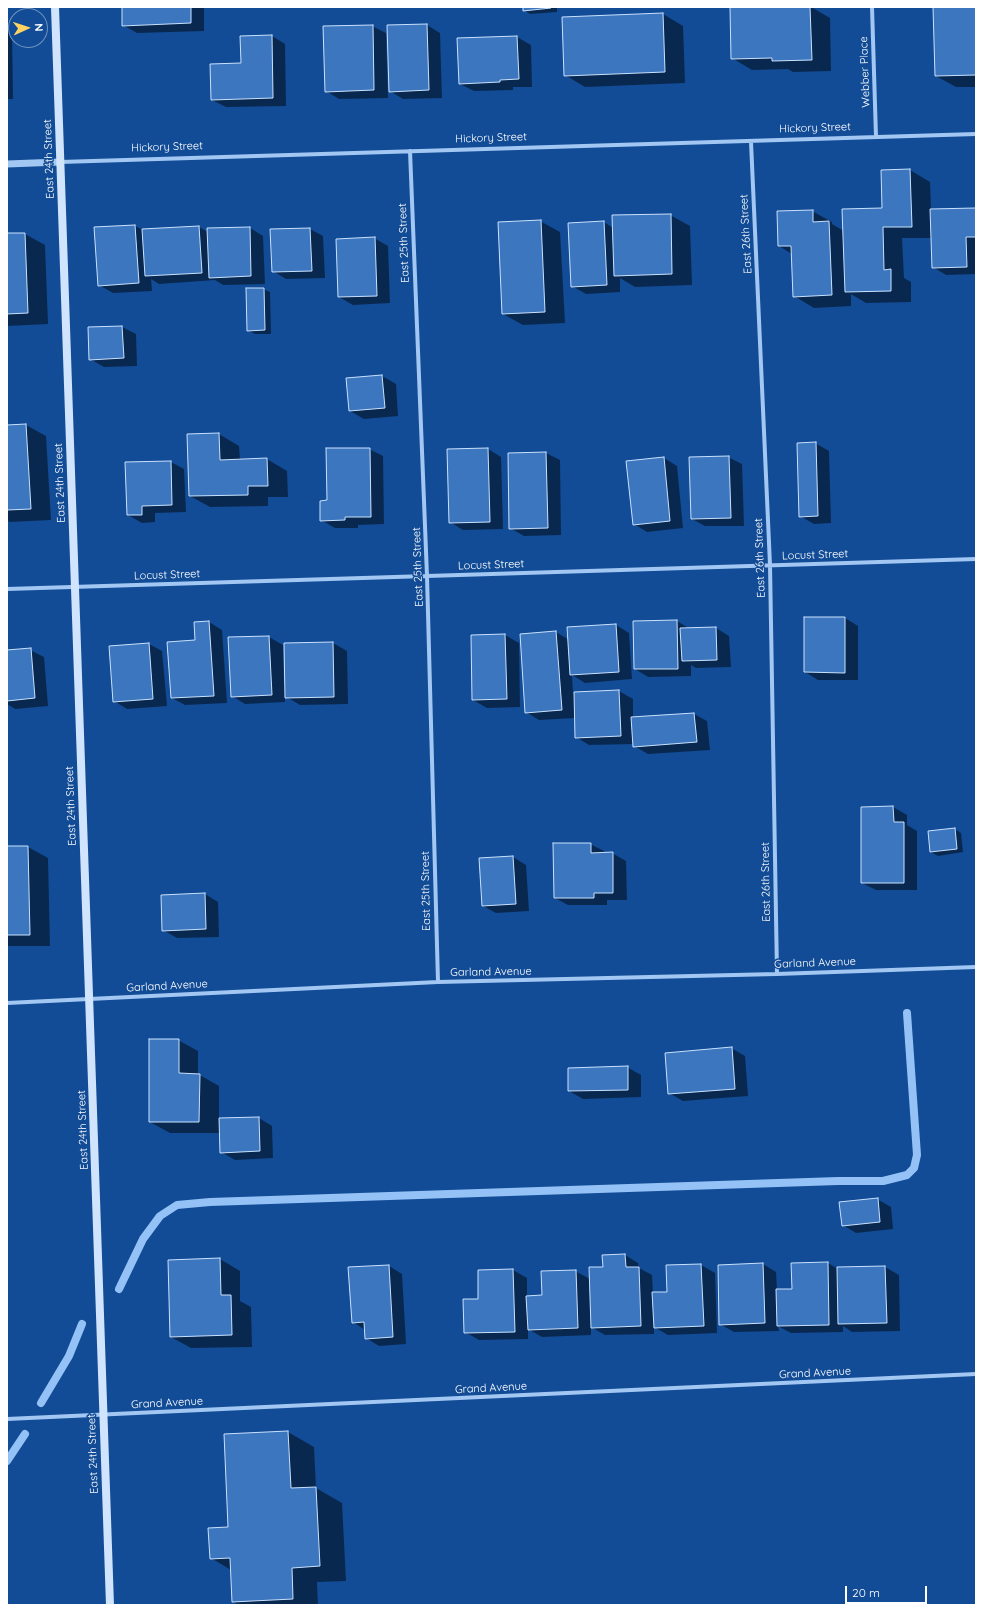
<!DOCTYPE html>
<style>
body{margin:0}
#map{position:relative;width:983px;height:1612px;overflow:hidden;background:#124c96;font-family:Quicksand,sans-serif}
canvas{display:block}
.frame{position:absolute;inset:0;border:8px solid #fff;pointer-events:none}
.north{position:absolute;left:8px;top:8px;width:40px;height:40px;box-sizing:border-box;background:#124c96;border:1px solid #7194c0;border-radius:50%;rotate:87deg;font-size:11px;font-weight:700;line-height:16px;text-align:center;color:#fff}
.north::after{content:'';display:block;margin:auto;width:14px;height:18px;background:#ffd264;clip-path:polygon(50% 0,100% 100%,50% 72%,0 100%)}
.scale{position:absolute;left:845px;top:1586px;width:82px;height:18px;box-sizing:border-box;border:2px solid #fff;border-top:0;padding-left:5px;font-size:12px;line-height:14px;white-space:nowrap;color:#fff;-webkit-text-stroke:3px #124c96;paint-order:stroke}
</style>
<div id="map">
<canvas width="983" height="1612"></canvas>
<div class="frame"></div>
<div class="north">N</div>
<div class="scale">20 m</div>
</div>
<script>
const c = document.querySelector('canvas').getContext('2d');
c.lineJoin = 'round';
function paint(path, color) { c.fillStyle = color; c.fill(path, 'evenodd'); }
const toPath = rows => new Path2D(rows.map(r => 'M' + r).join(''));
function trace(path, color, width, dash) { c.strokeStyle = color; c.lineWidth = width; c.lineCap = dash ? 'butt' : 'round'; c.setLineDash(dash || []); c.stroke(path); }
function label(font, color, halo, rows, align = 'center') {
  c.font = font + ' Quicksand,sans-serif'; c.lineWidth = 3; c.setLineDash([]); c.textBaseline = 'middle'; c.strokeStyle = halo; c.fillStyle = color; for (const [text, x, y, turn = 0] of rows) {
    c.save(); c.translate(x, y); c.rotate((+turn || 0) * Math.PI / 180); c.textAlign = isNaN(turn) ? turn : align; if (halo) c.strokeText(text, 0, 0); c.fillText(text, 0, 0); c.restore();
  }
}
paint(toPath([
 [123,7,204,7,204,31,137,33,123,25],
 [524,7,557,7,557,12,530,14,524,10],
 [790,7,811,7,830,18,831,71,793,72,788,69,752,70,732,58],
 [934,7,976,7,976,87,956,87,936,76],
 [663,14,683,26,685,83,585,87,565,75],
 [427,25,440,33,442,98,403,99,390,91],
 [372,26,386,33,388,98,339,99,326,91],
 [7,27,12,30,13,99,7,99],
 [272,36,285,44,286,106,226,107,212,100,242,64],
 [517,37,531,45,532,87,513,87,513,90,474,91,460,84,458,39],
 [910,170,930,182,931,210,976,209,976,274,946,275,933,267,932,238,902,238,904,278,911,282,911,302,866,303,851,294,851,306,814,308,794,296,792,254,779,246,812,211,832,222,832,224,844,231,883,209],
 [670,215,690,226,692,285,635,287,620,278,620,292,586,294,572,286,604,222,613,228],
 [540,221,560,232,565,323,523,325,503,314],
 [135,226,143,230,199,227,208,232,250,228,263,236,265,284,223,285,215,280,159,284,151,279,152,291,113,293,99,285,95,228],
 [310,229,323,236,325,278,286,279,273,271],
 [7,234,25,234,45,245,48,324,7,326],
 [374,238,388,246,390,303,353,305,339,297],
 [263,289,270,292,271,334,255,334,248,330],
 [122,327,136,334,137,366,104,367,90,359,89,328],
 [382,376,396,384,398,416,364,419,350,411,347,379],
 [26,425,46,436,51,520,10,522,7,520,7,426],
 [219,434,239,446,240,460,267,459,287,471,288,497,268,497,268,506,210,507,190,496,188,435],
 [815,443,829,451,831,523,814,524,800,516],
 [369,449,383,456,384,524,358,525,358,528,335,528,321,520,328,501],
 [488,449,501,457,503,529,463,530,450,522],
 [546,453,560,460,561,535,524,536,510,528,509,454],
 [728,457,742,464,744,526,705,526,692,519],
 [664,458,677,466,683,528,647,532,634,524],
 [171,462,184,469,186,512,155,513,155,522,142,523,128,515],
 [845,618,858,626,858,680,818,680,805,672],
 [677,621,690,629,716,628,729,636,731,667,696,668,691,665,691,676,648,677,635,669],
 [209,622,222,630,227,703,185,705,172,698,196,641],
 [616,625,629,633,632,679,585,683,572,675,573,693,619,691,633,699,633,718,694,714,707,721,710,750,648,754,634,746,634,744,589,745,576,737,575,718,539,720,526,712,556,632,569,640],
 [505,635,519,643,520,707,487,708,473,700],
 [269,637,283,645,284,684,286,684,285,644,333,643,347,651,348,704,300,705,285,696,285,702,245,704,232,696,229,638],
 [149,644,162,651,167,706,127,709,114,701],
 [30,650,44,657,48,706,15,709,7,704,7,651],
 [893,807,907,815,907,825,917,831,917,890,876,890,862,883],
 [955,829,961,833,963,852,938,856,931,852],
 [590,844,604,851,604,853,612,853,626,861,627,900,607,900,607,905,568,905,555,898],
 [7,847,28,847,48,858,50,946,7,946],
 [513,857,526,865,529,911,496,913,483,906],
 [205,894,218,902,219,937,177,938,163,930],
 [178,1040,198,1051,198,1074,219,1086,219,1119,259,1118,272,1126,273,1158,235,1160,221,1152,221,1133,170,1133,150,1122],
 [731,1048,745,1056,748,1096,683,1101,669,1093],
 [627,1067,641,1075,641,1097,583,1099,569,1091],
 [877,1199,891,1207,893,1229,856,1233,843,1225],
 [625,1255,638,1263,639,1268,652,1275,653,1293,668,1293,667,1266,701,1265,715,1273,717,1333,668,1335,654,1327,654,1334,605,1335,591,1327,591,1335,542,1337,528,1329,528,1339,479,1340,465,1332,479,1300,479,1271,513,1270,527,1278,527,1297,543,1296,575,1271,590,1279,604,1268],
 [220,1259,240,1271,240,1301,251,1307,252,1347,191,1348,171,1337],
 [828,1263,838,1269,885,1267,899,1275,900,1331,852,1332,843,1326,843,1332,791,1333,778,1326,779,1331,734,1332,720,1324,763,1264,776,1272,777,1290,793,1290,793,1264],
 [389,1266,402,1274,406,1344,379,1346,366,1338,365,1330,353,1322],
 [288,1432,314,1447,316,1488,342,1503,346,1581,317,1582,318,1605,239,1605,233,1602,231,1570,211,1558]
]), '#0007');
trace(toPath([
 [119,1289,143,1239,160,1216,177,1205,210,1202,838,1181,883,1181,907,1175,914,1168,917,1155,907,1013],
 [41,1403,69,1356,82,1324],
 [7,1461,25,1434]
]), '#94c2f6', 8);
const building = toPath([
 [122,7,191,7,191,23,122,26,122,7],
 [523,7,551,7,551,8,523,11,523,7],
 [730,7,810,7,812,60,772,61,772,58,731,59,730,7],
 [933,7,976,7,976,75,935,76,933,7],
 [663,13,665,72,564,76,562,17,663,13],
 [427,24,429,90,389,92,387,25,427,24],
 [373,25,374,90,325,92,323,26,373,25],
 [272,35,273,98,211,100,210,64,241,63,240,36,272,35],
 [517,36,519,79,500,80,500,82,459,84,457,38,517,36],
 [910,169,912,227,883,227,884,270,891,269,891,291,845,292,842,209,882,208,881,170,910,169],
 [976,208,976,237,966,237,967,267,932,268,930,209,976,208],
 [813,210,813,222,829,221,832,295,793,297,791,246,778,246,777,211,813,210],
 [671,214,672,274,614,276,612,215,671,214],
 [541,220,545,312,502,314,498,222,541,220],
 [604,221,607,285,571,287,568,223,604,221],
 [135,225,139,283,98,286,94,227,135,225],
 [199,226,202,273,145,276,142,229,199,226],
 [250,227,251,276,209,278,207,228,250,227],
 [310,228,312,271,272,272,270,229,310,228],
 [7,233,25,233,28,313,7,314,7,233],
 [375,237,377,296,338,297,336,239,375,237],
 [246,288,264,288,265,330,247,331,246,288],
 [122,326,124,358,89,360,88,327,122,326],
 [382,375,385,408,349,411,346,378,382,375],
 [26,424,31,509,7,510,7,425,26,424],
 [219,433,220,460,267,458,268,486,248,486,248,495,189,496,187,434,219,433],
 [816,442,818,516,799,517,797,443,816,442],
 [326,448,370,448,371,517,345,517,345,520,320,521,320,501,327,500,326,448],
 [488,448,490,522,449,523,447,449,488,448],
 [546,452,548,528,509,529,508,453,546,452],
 [729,456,731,518,691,519,689,457,729,456],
 [664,457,670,521,633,525,626,461,664,457],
 [171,461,172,505,142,506,142,515,127,515,125,462,171,461],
 [804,617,845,617,845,673,804,672,804,617],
 [677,620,678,669,634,669,633,621,677,620],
 [209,621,214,696,171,698,167,642,195,640,194,622,209,621],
 [616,624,619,672,570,675,567,627,616,624],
 [716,627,717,660,682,661,680,628,716,627],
 [556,631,562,710,525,713,520,634,556,631],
 [505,634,507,699,472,700,471,635,505,634],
 [269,636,272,695,231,697,228,637,269,636],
 [333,642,334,697,285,698,284,643,333,642],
 [149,643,153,699,113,702,109,646,149,643],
 [31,648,35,698,7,701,7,650,31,648],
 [619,690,621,736,575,738,574,692,619,690],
 [694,713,697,742,633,747,631,717,694,713],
 [893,806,894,822,904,822,904,883,861,883,861,807,893,806],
 [955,828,957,849,930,852,928,831,955,828],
 [553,843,591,843,591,853,613,852,613,893,594,893,594,898,554,898,553,843],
 [7,846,28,846,30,935,7,935,7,846],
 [513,856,516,904,482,906,479,858,513,856],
 [205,893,206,929,162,931,161,895,205,893],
 [149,1039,179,1039,179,1073,200,1074,199,1122,149,1122,149,1039],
 [732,1047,735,1089,668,1094,665,1053,732,1047],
 [628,1066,628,1090,568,1091,568,1068,628,1066],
 [259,1117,260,1151,220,1153,219,1118,259,1117],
 [878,1198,880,1222,842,1226,839,1202,878,1198],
 [625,1254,626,1267,639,1267,641,1326,591,1328,589,1267,603,1267,602,1255,625,1254],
 [220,1258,221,1295,231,1295,232,1335,170,1337,168,1260,220,1258],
 [828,1262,829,1325,777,1326,776,1289,792,1289,791,1263,828,1262],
 [763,1263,765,1323,719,1325,718,1265,763,1263],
 [701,1264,704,1326,654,1328,652,1292,667,1292,666,1265,701,1264],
 [389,1265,393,1337,365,1339,364,1322,352,1323,348,1267,389,1265],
 [885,1266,887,1323,838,1324,837,1267,885,1266],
 [513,1269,515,1332,464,1333,463,1299,478,1299,478,1270,513,1269],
 [576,1270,578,1328,528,1330,526,1296,542,1295,541,1271,576,1270],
 [288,1431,291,1488,316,1487,320,1566,292,1568,293,1599,232,1602,230,1558,210,1559,208,1528,228,1527,224,1434,288,1431]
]);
paint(building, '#3b76be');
trace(building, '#cae1fd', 1);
trace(toPath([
 [872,7,876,137],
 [751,142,770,565,777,974],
 [410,151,427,576,438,982],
 [60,162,976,134],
 [7,589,976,559],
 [7,1003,438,982,777,974,976,967],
 [7,1419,976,1374]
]), '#a2c7f3', 4);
trace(toPath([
 [7,164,60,162]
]), '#a2c7f3', 7);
trace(toPath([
 [55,7,110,1605]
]), '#d1e4fd', 8);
label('11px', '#fff', '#124c96', [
 ["Webber Place",865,72,-92],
 ["Hickory Street",815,128,-2],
 ["Hickory Street",491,138,-2],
 ["Hickory Street",167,147,-2],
 ["East 24th Street",49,159,-92],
 ["East 26th Street",746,234,-93],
 ["East 25th Street",404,243,-92],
 ["East 24th Street",60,483,-92],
 ["Locust Street",815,555,-2],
 ["East 26th Street",760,558,-92],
 ["Locust Street",491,565,-2],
 ["East 25th Street",418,567,-92],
 ["Locust Street",167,575,-2],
 ["East 24th Street",71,806,-92],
 ["East 26th Street",766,882,-91],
 ["East 25th Street",426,891,-91],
 ["Garland Avenue",815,963,-2],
 ["Garland Avenue",491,972,-1],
 ["Garland Avenue",167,986,-3],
 ["East 24th Street",83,1130,-92],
 ["Grand Avenue",815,1373,-3],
 ["Grand Avenue",491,1388,-3],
 ["Grand Avenue",167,1403,-3],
 ["East 24th Street",93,1454,-92]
]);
</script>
